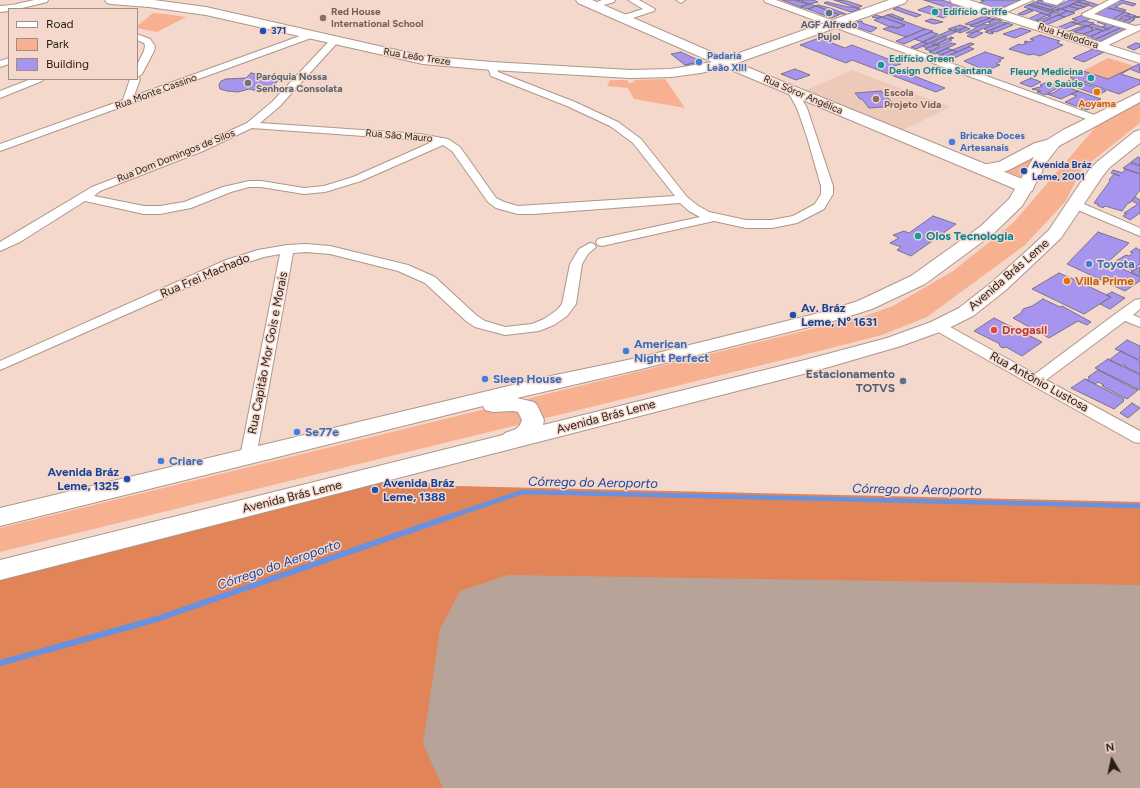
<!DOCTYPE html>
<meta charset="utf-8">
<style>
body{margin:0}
#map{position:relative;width:1140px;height:788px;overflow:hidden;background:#f3d8cb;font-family:Figtree,sans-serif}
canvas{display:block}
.legend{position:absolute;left:8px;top:8px;width:130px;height:72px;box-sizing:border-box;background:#f3d8cb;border:1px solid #a18d83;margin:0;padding:5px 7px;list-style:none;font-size:12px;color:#261d18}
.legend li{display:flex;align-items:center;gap:8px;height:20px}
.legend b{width:20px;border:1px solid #a18d83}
.north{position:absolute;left:1092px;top:740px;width:40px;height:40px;-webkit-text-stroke:3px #f3d8cb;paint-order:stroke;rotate:351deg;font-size:11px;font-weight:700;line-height:16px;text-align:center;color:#261d18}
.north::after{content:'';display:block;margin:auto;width:14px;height:18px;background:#261d18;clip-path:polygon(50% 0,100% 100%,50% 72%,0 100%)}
</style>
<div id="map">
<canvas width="1140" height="788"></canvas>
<ul class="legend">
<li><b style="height:5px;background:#fff"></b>Road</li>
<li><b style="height:11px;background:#f7b191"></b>Park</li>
<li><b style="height:11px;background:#a794ee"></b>Building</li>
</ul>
<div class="north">N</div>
</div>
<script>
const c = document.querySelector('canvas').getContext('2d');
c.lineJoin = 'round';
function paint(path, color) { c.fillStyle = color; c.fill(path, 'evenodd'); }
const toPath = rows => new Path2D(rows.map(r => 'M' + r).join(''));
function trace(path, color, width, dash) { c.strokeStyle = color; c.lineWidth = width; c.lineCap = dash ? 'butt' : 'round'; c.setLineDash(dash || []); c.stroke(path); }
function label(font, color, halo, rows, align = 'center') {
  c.font = font + ' Figtree,sans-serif'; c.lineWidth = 3; c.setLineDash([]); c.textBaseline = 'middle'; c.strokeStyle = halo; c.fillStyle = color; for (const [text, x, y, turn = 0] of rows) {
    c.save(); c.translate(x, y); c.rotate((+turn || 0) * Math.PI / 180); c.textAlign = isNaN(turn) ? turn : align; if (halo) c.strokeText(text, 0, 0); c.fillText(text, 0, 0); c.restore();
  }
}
paint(toPath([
 [852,70,950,107,901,131,804,91],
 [384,479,453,486,1140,502,1140,788,0,788,0,575]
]), '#ecc9b9');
paint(toPath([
 [153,13,166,14,186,17,157,32,137,28,137,26],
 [1108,58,1134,66,1108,79,1083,71],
 [665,79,685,108,634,99,628,88,607,86,610,80,627,80,629,83,635,82,634,80],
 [1140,101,1140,123,1082,169,1065,202,1025,245,927,317,882,335,827,349,0,552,0,528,865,316,893,306,953,271,1013,223,1100,122],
 [1041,149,1024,178,1005,171],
 [801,750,1140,757,1140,788,694,788,734,763,763,754]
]), '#f7b191');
paint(toPath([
 [384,479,453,486,1140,502,1140,640,508,629,494,788,0,788,0,575]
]), '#e18457');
trace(toPath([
 [449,517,522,492,1140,506]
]), '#6891e2', 4.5);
trace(toPath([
 [0,663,157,619,452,516]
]), '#6891e2', 6);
paint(toPath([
 [834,660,854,667,862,684,854,701,834,708,761,716,746,720,721,733,634,788,561,788,570,768,595,746,679,697,713,682,733,675,761,668,834,660]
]), '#b8a398');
paint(toPath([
 [508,575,1140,585,1140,788,443,788,423,744,440,629,460,591,508,575]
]), '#b8a398');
const building = toPath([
 [782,0,798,0,796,1,809,4,800,7,782,0],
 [798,0,813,0,818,2,810,4,798,0],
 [834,0,847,1,862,6,857,8,834,0],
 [924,0,942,0,963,7,955,8,957,9,955,10,924,0],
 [981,0,1019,0,1021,1,998,9,979,3,984,1,981,0],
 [1039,0,1057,6,1070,0,1081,0,1060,9,1036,2,1039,0],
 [1083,0,1098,5,1094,7,1087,5,1089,4,1077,2,1083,0],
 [1121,0,1136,4,1133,6,1123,3,1115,7,1126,10,1122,12,1104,7,1121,0],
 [827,2,848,7,853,7,860,9,851,12,824,3,827,2],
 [1034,2,1052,7,1051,8,1059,10,1055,11,1031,4,1034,2],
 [1077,2,1087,5,1089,5,1085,7,1073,4,1077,2],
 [809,4,816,6,808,9,800,7,809,4],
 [1031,4,1055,11,1053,12,1028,5,1031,4],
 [1073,4,1085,7,1079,9,1068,6,1073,4],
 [818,5,830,8,846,14,838,14,816,6,818,5],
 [1028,5,1041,9,1052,13,1048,15,1024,7,1028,5],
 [816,6,838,14,839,15,831,18,808,9,816,6],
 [929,6,935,8,953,13,943,18,918,10,929,6],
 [1070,6,1079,9,1072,12,1061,9,1070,6],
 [898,7,903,9,921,15,916,17,893,9,898,7],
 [1105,7,1125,12,1111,20,1096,15,1094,13,1105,7],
 [1029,9,1033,11,1023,15,1018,14,1029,9],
 [1060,9,1068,11,1040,23,1036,21,1051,16,1048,15,1054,12,1057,13,1059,11,1056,11,1060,9],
 [1067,11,1075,13,1065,17,1058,15,1067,11],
 [1125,12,1130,14,1121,17,1122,18,1117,21,1112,20,1125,12],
 [1041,13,1048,15,1034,21,1028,19,1041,13],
 [892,14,904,19,901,20,887,15,892,14],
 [1130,14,1136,16,1122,22,1117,21,1127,16,1131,17,1127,16,1130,14],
 [876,15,882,17,887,15,925,29,906,37,883,29,892,26,897,28,905,25,882,17,877,18,872,17,876,15],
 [1058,15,1065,17,1046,25,1040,23,1058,15],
 [1083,15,1092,18,1077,24,1072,22,1077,20,1072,19,1083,15],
 [984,16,990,18,974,24,968,25,965,24,984,16],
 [1135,16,1140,17,1133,18,1135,19,1133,20,1134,20,1127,24,1122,22,1135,16],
 [882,17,905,25,897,28,890,27,874,20,882,17],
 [990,18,995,19,975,27,970,26,990,18],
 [931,19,936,20,943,22,934,24,925,21,931,19],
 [995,19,1002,20,973,33,966,33,984,24,988,25,991,23,988,22,995,19],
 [1101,20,1116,25,1109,29,1102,27,1106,25,1097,22,1101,20],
 [860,21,863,22,862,23,877,28,871,32,853,26,852,24,860,21],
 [1085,21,1094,23,1088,26,1077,24,1085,21],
 [1001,22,1007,23,989,31,984,29,1001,22],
 [1071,22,1077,24,1062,30,1056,28,1071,22],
 [1008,23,1013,25,996,32,993,31,991,32,994,33,991,34,985,32,1008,23],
 [1093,24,1102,27,1109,29,1104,31,1087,26,1093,24],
 [960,25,966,27,959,30,956,29,954,29,957,30,955,31,948,29,960,25],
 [1116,25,1122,27,1094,40,1090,39,1093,37,1091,36,1116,25],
 [1082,26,1086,27,1071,33,1067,32,1082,26],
 [1086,26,1093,28,1091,29,1094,30,1083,34,1074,32,1086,26],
 [966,27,970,29,960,33,955,31,961,31,959,30,966,27],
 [1122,27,1127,28,1099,42,1094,40,1122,27],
 [1021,28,1031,31,1015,38,1003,34,1021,28],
 [925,29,933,31,904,44,896,41,925,29],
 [1098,29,1102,31,1090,37,1083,34,1098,29],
 [951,30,956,32,928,44,923,42,951,30],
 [976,31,983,33,973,38,967,36,976,31],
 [931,32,938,34,923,42,914,39,931,32],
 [1040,35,1060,41,1057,43,1063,45,1040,56,1033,54,1029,55,1009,49,1019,44,1022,45,1027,43,1024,42,1026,41,1029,42,1034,40,1030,39,1040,35],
 [944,36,947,37,945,39,946,39,937,44,934,43,932,44,935,45,927,48,922,46,944,36],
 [951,37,954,38,949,39,952,40,949,42,942,45,935,45,951,37],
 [819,38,845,48,852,45,901,64,891,67,945,88,936,92,852,60,846,63,800,45,819,38],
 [923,42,928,44,916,49,911,47,923,42],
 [951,43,956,44,935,54,929,52,951,43],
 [970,43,974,44,957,52,952,50,970,43],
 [1136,43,1140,44,1140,47,1134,50,1127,47,1136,43],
 [935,45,940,46,931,51,925,49,935,45],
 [969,47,974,49,952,59,946,57,969,47],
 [947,48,952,50,941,55,936,53,947,48],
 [1093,49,1104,52,1084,62,1073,58,1093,49],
 [952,50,957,52,943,58,937,57,952,50],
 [681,52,696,59,694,63,685,65,671,54,681,52],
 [985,52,1004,58,999,60,1001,61,996,64,1000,65,993,68,980,68,964,61,985,52],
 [696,59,705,63,688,67,685,65,694,63,696,59],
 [1139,64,1140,73,1130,69,1121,74,1140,80,1140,84,1119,94,1070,77,1083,71,1108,79,1139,64],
 [795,69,810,75,796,80,781,74,795,69],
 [251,73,269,77,278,81,266,93,249,89,238,92,227,91,220,89,219,85,221,81,226,79,246,78,251,73],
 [1031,78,1041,82,1031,87,1020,83,1031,78],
 [1071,79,1106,91,1098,95,1063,83,1071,79],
 [1045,83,1051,85,1053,84,1059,87,1045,95,1037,92,1041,91,1032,89,1040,87,1042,86,1040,85,1045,83],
 [1064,86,1078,91,1061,99,1047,94,1053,93,1064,86],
 [881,91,896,106,869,108,862,99,860,99,855,93,881,91],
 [1078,91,1101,99,1096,101,1101,103,1087,110,1065,102,1077,96,1071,94,1078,91],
 [1138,157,1140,158,1140,165,1131,162,1138,157],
 [1130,163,1140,166,1140,174,1123,168,1130,163],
 [1125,169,1140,174,1140,190,1130,203,1128,203,1122,211,1105,206,1103,208,1097,205,1098,204,1094,203,1110,181,1109,180,1114,174,1120,176,1111,173,1113,170,1123,173,1125,169],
 [1135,197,1140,200,1140,213,1130,220,1123,216,1127,214,1124,213,1138,204,1132,201,1135,197],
 [933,216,956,224,911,256,897,250,901,247,890,243,899,238,893,235,904,231,909,233,933,216],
 [1098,232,1129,243,1108,262,1140,277,1140,281,1125,291,1067,264,1098,232],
 [1136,248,1140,250,1140,264,1136,267,1122,261,1137,268,1133,271,1114,262,1126,255,1129,256,1133,253,1130,252,1136,248],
 [1140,267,1139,276,1131,272,1133,271,1140,267],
 [1059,273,1073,279,1111,297,1084,314,1032,289,1059,273],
 [1112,292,1125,298,1110,309,1100,304,1111,297,1106,295,1112,292],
 [1043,299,1060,307,1062,306,1091,322,1087,325,1078,321,1049,338,1013,318,1021,313,1023,309,1032,306,1043,299],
 [994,318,1042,342,1022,356,1006,347,1002,348,999,345,1000,344,974,331,994,318],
 [1127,340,1140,346,1140,359,1137,359,1115,349,1127,340],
 [1121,351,1140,361,1140,374,1124,366,1125,365,1124,364,1121,366,1109,360,1121,351],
 [1108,359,1140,375,1140,390,1095,368,1108,359],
 [1098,370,1131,387,1138,390,1127,399,1102,386,1104,385,1098,382,1095,384,1087,380,1090,378,1088,377,1098,370],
 [1085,379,1124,399,1123,400,1124,401,1114,409,1071,388,1085,379],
 [1132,403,1140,408,1128,418,1120,413,1132,403]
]);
paint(building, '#a794ee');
trace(building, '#78748b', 1);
const street = toPath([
 [34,0,48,0,47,2,18,9,9,9,9,11,0,12,0,6,12,5,34,0],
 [602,0,615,0,614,2,594,8,590,5,602,0],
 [628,0,639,0,655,9,654,11,627,20,621,20,620,18,621,16,643,9,628,0],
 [676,0,685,0,681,3,676,0],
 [764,0,776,0,1100,117,1101,119,1100,121,1092,121,765,2,764,0],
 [1022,0,1033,0,1000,15,997,16,993,13,1022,0],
 [1043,0,1064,0,1057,5,1044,2,1043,0],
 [1109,0,1120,0,1094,14,1135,26,1140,25,1140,30,1100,49,1095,46,1097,44,1127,29,1083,16,1082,14,1109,0],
 [311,32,315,35,314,37,0,151,0,144,123,100,130,79,137,79,137,65,144,51,145,46,144,43,137,40,137,34,150,39,155,46,154,51,142,74,138,77,140,79,134,96,311,32],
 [334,38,337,39,339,41,337,43,280,106,260,123,420,134,448,139,460,147,496,198,504,202,518,206,675,196,633,143,610,126,567,106,491,76,487,66,492,63,495,64,498,72,575,102,618,122,641,139,687,197,697,205,709,212,746,220,772,220,793,216,815,204,821,194,821,186,807,137,797,108,787,90,792,87,796,88,807,108,833,186,833,194,824,209,797,223,772,228,746,228,714,221,602,246,598,245,596,242,598,239,700,217,689,211,680,203,533,214,518,214,496,208,488,202,452,151,443,145,361,181,325,192,304,194,261,187,249,187,231,192,191,208,160,214,144,214,85,201,20,242,0,251,0,242,92,187,195,147,247,123,272,102,331,39,334,38],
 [252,128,420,140,432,142,353,177,324,186,304,188,261,181,249,181,223,187,184,202,160,206,144,206,94,196,100,191,203,151,252,128],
 [9,58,9,64,0,67,0,61,9,58],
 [31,79,44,79,42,81,0,98,0,91,31,79],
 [1077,201,1140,228,1140,236,1073,208,1071,205,1073,202,1077,201],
 [590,243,594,244,596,247,588,254,582,264,576,304,567,316,554,325,539,331,505,335,475,327,466,321,425,283,398,271,330,254,306,252,293,253,256,457,254,461,248,462,242,461,240,457,280,254,264,257,236,266,0,370,0,361,226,260,258,250,287,245,306,244,330,246,408,265,435,277,476,315,485,321,505,327,532,324,544,319,557,310,562,304,570,264,579,249,590,243],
 [1140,299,1140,309,1133,315,1140,318,1140,327,1125,321,1046,380,1140,431,1140,443,1134,442,1030,384,933,329,931,326,933,323,938,322,943,323,1035,374,1118,312,1135,300,1140,299]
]);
const secondary = toPath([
 [105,0,154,0,206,7,423,56,492,62,630,70,671,69,712,62,578,3,576,0,592,0,725,58,889,0,907,0,905,3,737,63,1032,183,1034,187,1032,191,1026,192,1020,191,724,67,701,73,671,77,630,78,492,70,423,64,206,15,149,7,111,4,107,3,105,0],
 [950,0,969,0,1140,55,1140,63,952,3,950,0]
]);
const primary = toPath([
 [1140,92,1140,102,1059,146,1045,164,1040,176,1022,206,993,234,925,284,872,309,837,320,637,370,517,398,534,402,537,405,544,420,543,425,801,361,887,338,931,322,959,308,992,282,1032,246,1049,230,1089,170,1097,162,1134,132,1140,130,1140,143,1109,168,1102,177,1061,238,1006,290,973,316,945,330,901,346,815,371,0,580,0,560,503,435,505,433,516,429,520,425,522,420,518,412,513,411,493,412,485,410,483,406,0,526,0,508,546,377,637,358,823,312,858,301,911,276,981,226,1009,199,1034,157,1009,170,1003,172,981,174,975,172,973,169,975,166,999,162,1035,143,1047,140,1063,130,1140,92]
]);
trace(street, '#af968a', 2);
trace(secondary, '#af968a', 2);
trace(primary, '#af968a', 2);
paint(street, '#fff');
paint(secondary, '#fff');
paint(primary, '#fff');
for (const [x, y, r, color] of [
 [935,12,4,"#0f9aa8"],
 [829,13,4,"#5c6f8a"],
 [323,18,4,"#8d6e63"],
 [263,31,4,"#1a4fb4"],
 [699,62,4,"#3f7fe0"],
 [881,65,4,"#0f9aa8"],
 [1091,78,4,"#0f9aa8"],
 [248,83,4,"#6b7280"],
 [1097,92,4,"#e8710a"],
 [876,99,4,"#8d6e63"],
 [952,142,4,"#3f7fe0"],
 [1024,171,4,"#1a4fb4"],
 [918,236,4,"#0f9aa8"],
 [1089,264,4,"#3f7fe0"],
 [1067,281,4,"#e8710a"],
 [793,315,4,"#1a4fb4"],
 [994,330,4,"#e0444e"],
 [626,351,4,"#3f7fe0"],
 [485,379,4,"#3f7fe0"],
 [903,381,4,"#5c6f8a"],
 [297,432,4,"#3f7fe0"],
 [161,461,4,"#3f7fe0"],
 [127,479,4,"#1a4fb4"],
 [375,490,4,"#1a4fb4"]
]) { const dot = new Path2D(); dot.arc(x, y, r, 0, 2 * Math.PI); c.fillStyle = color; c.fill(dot); trace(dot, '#f3d8cb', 1.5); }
label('bold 10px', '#785e54', '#f3d8cb', [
 ["Red House",331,12],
 ["International School",331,24],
 ["Escola",884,93],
 ["Projeto Vida",884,105]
], 'left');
label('bold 10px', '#0d838f', '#f3d8cb', [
 ["Edifício Griffe",943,12],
 ["Edifício Green",889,59],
 ["Design Office Santana",889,71],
 ["Fleury Medicina",1083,72,"right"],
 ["e Saúde",1083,84,"right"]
], 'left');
label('bold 10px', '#4e5e75', '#f3d8cb', [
 ["AGF Alfredo",829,25],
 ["Pujol",829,37]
]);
label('bold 10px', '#164399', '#f3d8cb', [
 ["371",271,31],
 ["Avenida Bráz",1032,165],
 ["Leme, 2001",1032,177]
], 'left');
label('10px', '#261d18', '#f3d8cb', [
 ["Rua Heliodora",1068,36,18],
 ["Rua Leão Treze",417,57,9],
 ["Rua Monte Cassino",156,92,-20],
 ["Rua Sóror Angélica",803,95,23],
 ["Rua São Mauro",399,136,5],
 ["Rua Dom Domingos de Silos",176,156,-22]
]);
label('bold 10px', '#366cbe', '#f3d8cb', [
 ["Padaria",707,56],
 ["Leão XIII",707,68],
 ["Bricake Doces",960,136],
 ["Artesanais",960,148]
], 'left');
label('bold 10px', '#5b616d', '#f3d8cb', [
 ["Paróquia Nossa",256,77],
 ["Senhora Consolata",256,89]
], 'left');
label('bold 10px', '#c56008', '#f3d8cb', [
 ["Aoyama",1097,104]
]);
label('bold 12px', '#0d838f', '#f3d8cb', [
 ["Olos Tecnologia",926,236]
], 'left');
label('bold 12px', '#366cbe', '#f3d8cb', [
 ["Toyota",1097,264],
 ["American",634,344],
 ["Night Perfect",634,358],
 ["Sleep House",493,379],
 ["Se77e",305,432],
 ["Criare",169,461]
], 'left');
label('12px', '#261d18', '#f3d8cb', [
 ["Avenida Brás Leme",1009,275,-41],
 ["Rua Frei Machado",205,276,-23],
 ["Rua Capitão Mor Gois e Morais",268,353,-79],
 ["Rua Antônio Lustosa",1039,382,29],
 ["Avenida Brás Leme",606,417,-15],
 ["Avenida Brás Leme",292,497,-14]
]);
label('bold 12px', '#c56008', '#f3d8cb', [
 ["Villa Prime",1075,281]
], 'left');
label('bold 12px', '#164399', '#f3d8cb', [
 ["Av. Bráz",801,308],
 ["Leme, Nº 1631",801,322],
 ["Avenida Bráz",119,472,"right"],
 ["Leme, 1325",119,486,"right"],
 ["Avenida Bráz",383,483],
 ["Leme, 1388",383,497]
], 'left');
label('bold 12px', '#be3a42', '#f3d8cb', [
 ["Drogasil",1002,330]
], 'left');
label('bold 12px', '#4e5e75', '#f3d8cb', [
 ["Estacionamento",895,374],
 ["TOTVS",895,388]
], 'right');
label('italic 13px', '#1a44a2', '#f3d8cb', [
 ["Córrego do Aeroporto",593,483,1],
 ["Córrego do Aeroporto",917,490,1],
 ["Córrego do Aeroporto",279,565,-19]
]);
</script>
